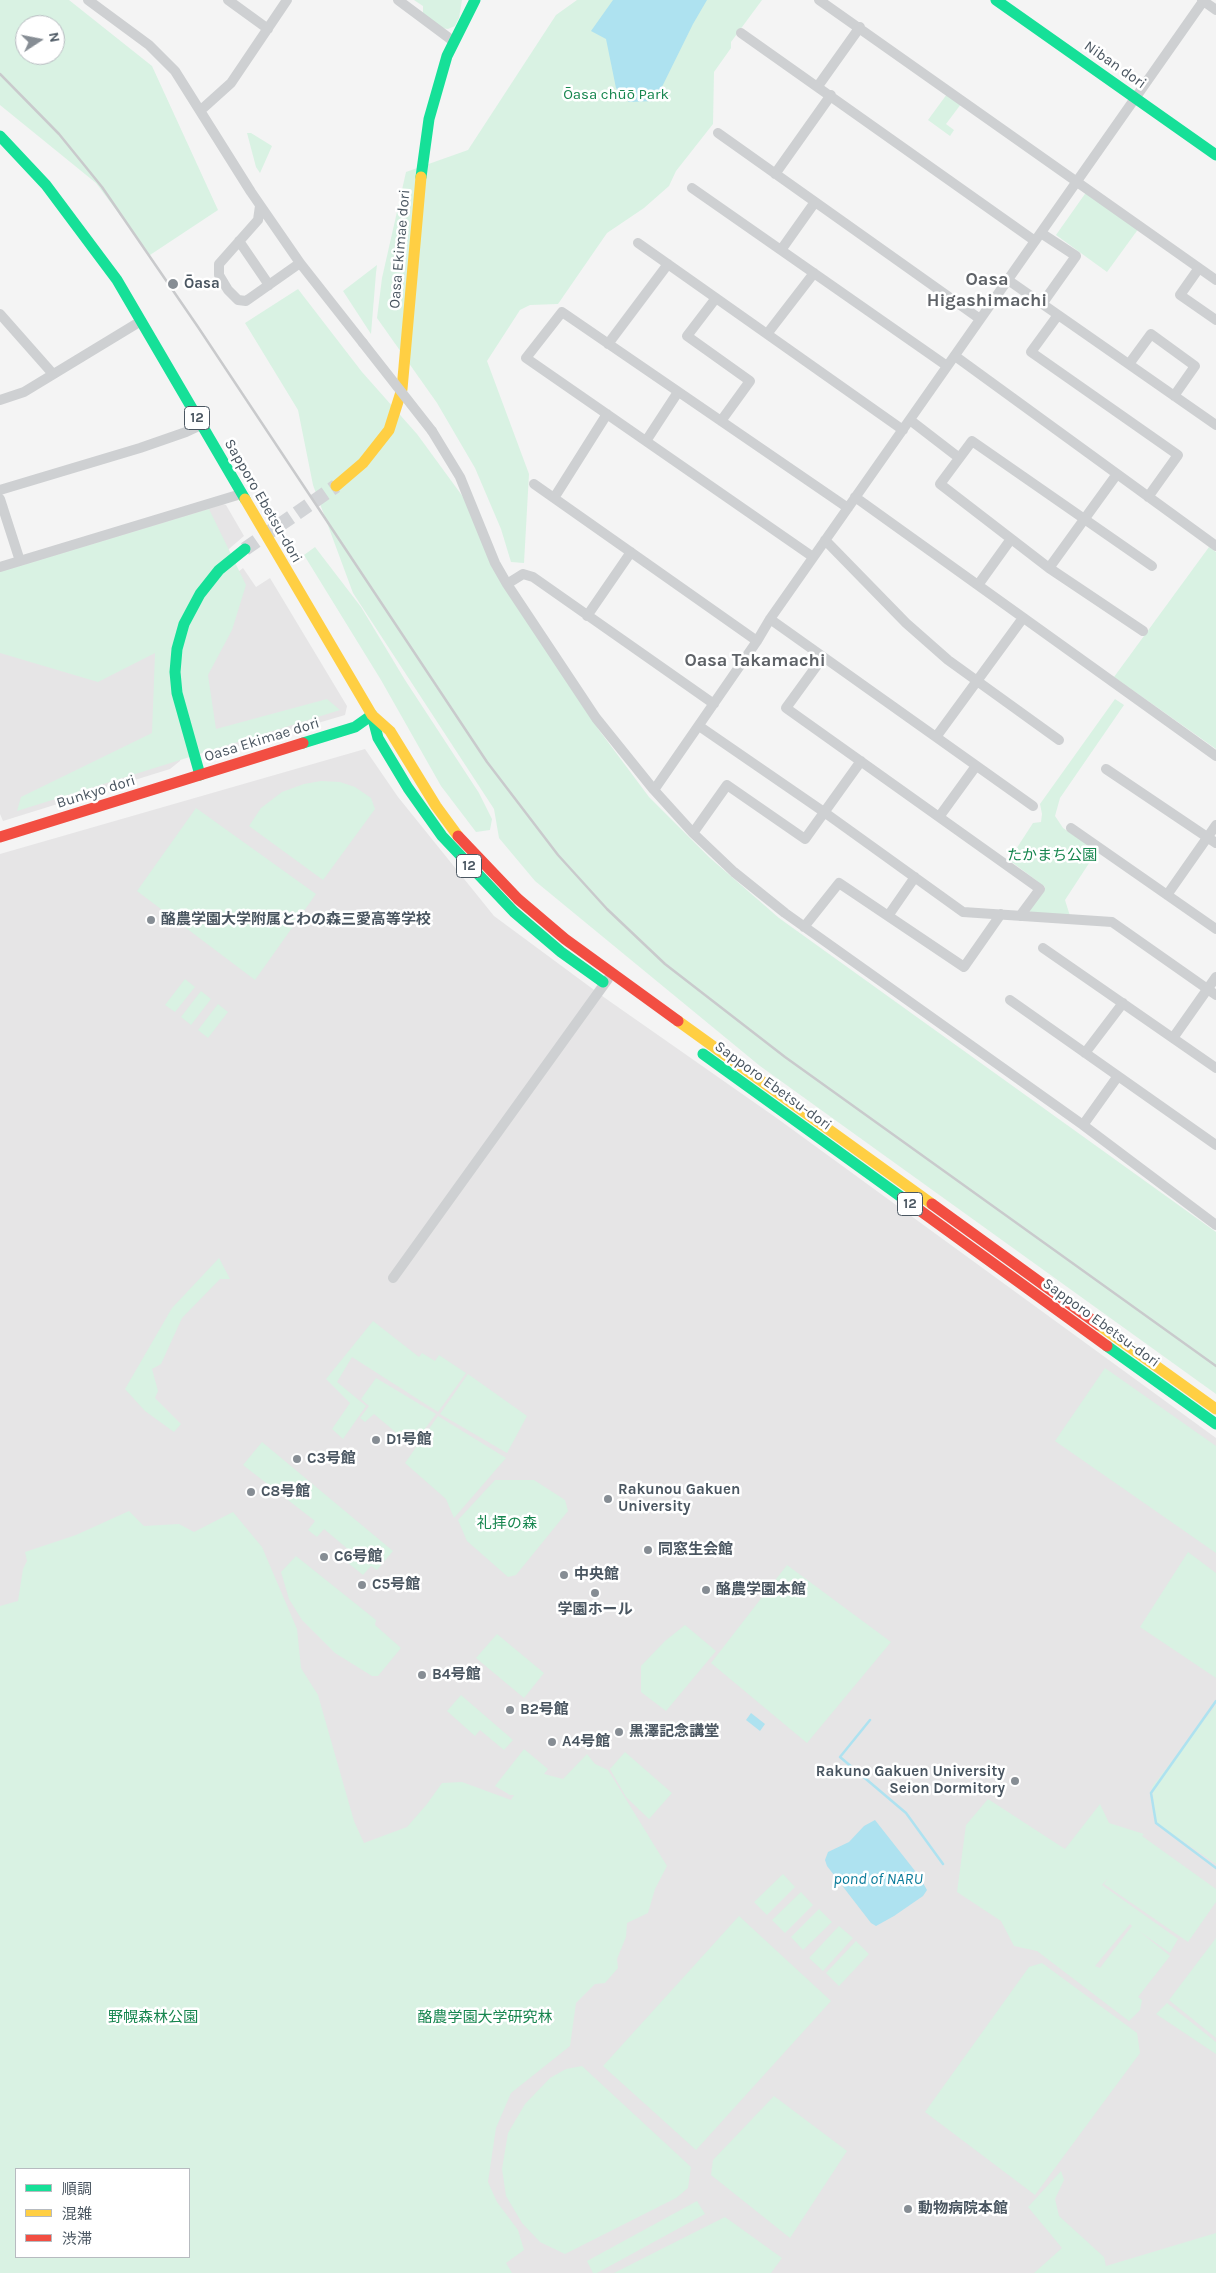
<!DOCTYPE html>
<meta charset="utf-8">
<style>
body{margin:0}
#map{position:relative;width:1216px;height:2273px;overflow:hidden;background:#f4f4f4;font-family:Karla,"Noto Sans JP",sans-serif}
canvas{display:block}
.legend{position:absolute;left:15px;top:2168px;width:175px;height:90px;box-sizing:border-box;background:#fff;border:1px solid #b7bbc0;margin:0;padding:6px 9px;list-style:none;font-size:15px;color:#4a5661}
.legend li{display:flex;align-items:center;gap:10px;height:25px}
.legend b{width:25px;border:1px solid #b7bbc0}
.north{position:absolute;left:15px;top:15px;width:50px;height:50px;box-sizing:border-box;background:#fff;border:1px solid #b7bbc0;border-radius:50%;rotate:79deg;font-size:14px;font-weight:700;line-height:20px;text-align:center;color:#4a5661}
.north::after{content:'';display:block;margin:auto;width:18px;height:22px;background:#868d94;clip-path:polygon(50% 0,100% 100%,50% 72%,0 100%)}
</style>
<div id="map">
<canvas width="1216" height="2273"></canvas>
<ul class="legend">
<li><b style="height:6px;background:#16e098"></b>順調</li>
<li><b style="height:6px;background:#ffcf43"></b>混雑</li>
<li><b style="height:6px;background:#f24e42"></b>渋滞</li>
</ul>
<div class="north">N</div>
</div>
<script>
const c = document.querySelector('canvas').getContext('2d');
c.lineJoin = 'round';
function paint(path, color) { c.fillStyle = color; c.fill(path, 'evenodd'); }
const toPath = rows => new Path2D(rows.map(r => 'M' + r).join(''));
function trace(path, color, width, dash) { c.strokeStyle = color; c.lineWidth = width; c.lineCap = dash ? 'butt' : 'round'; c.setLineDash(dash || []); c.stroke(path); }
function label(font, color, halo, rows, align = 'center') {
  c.font = font + ' Karla,"Noto Sans JP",sans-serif'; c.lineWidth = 5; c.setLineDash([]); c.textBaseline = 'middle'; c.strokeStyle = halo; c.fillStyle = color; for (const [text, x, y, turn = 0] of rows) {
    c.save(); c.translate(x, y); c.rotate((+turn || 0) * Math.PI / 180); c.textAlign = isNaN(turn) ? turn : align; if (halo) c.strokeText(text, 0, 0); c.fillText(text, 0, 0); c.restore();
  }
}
paint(toPath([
 [223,504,226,505,244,536,208,567,180,761,170,769,3,821,0,814,0,569],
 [243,568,256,587,270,578,347,706,345,715,216,753,210,750,194,717,224,583],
 [365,749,398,797,494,916,605,998,778,1119,1216,1438,1216,2257,1164,2273,494,2273,0,1647,0,854]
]), '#e6e5e6');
paint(toPath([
 [0,0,69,0,152,66,218,210,150,255,96,183,0,105],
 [25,25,55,25,55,55,25,55],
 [414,0,462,0,459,18,455,26,448,29,440,28,423,13,423,6],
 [577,0,762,0,731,42,731,48,714,72,713,124,676,171,669,186,644,208,607,233,558,304,530,305,520,310,487,361,529,474,524,563,511,562,501,529,475,468,437,403,377,318,382,278,406,172,468,150,556,15],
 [947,94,961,104,946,124,954,130,950,136,928,120],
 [247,133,251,133,272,146,260,173,256,167],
 [1087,191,1139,228,1107,272,1056,235],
 [377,265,376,273,371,334,343,291],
 [298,289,362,372,417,434,466,501,511,585,599,730,649,797,710,858,779,918,1216,1232,1216,1394,760,1066,535,881,499,838,494,809,353,593,313,485,298,410,245,323],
 [209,509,246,585,232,630,208,675,216,729,327,699,340,710,17,811,21,797,152,733,155,653,98,682,0,653,0,572],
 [315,547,361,607,405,680,479,793,492,819,490,830,476,832,441,786,381,680,304,555],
 [1209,547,1216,552,1216,749,1114,677],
 [1115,699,1124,705,1060,798,1055,816,1063,828,1097,851,1065,900,1070,916,1031,913,1029,909,1045,887,1009,860,1033,823,1041,822,1042,814,1040,804],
 [321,781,340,782,355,787,371,798,375,809,323,880,249,826,261,808,282,792,304,784],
 [196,808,316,894,255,980,137,891],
 [185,979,195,987,175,1012,165,1005],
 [201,991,211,999,191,1025,181,1017],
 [218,1004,228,1012,208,1038,198,1030],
 [219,1258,230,1279,220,1279,182,1318,161,1364,152,1369,158,1391,155,1398,181,1424,174,1432,145,1411,125,1389,172,1308],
 [373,1321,419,1357,422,1353,435,1361,439,1355,466,1373,438,1412,352,1357,337,1382,366,1406,343,1439,332,1429,350,1403,326,1379],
 [1105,1368,1216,1446,1216,1553,1055,1441],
 [468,1374,527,1416,507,1453,440,1414],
 [376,1378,436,1414,412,1446,374,1414,365,1422,360,1418,369,1406,361,1399],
 [438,1416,506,1458,454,1518,446,1499,405,1463],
 [262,1442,393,1551,377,1570,371,1566,363,1575,342,1558,349,1550,324,1529,317,1537,308,1530,315,1521,243,1465],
 [495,1480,534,1480,565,1500,568,1511,516,1575,508,1577,467,1541,458,1520],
 [129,1511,144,1526,179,1524,194,1532,233,1512,262,1547,297,1629,301,1668,318,1695,354,1821,364,1843,407,1827,427,1804,442,1783,462,1782,511,1800,514,1795,510,1795,495,1786,524,1749,548,1769,544,1774,563,1779,587,1754,595,1764,608,1770,667,1866,655,1889,648,1913,627,1923,626,1937,617,1959,618,1968,605,1983,595,1984,576,2003,570,2046,511,2093,496,2128,488,2182,497,2202,518,2230,524,2250,506,2263,512,2273,0,2273,0,1606,18,1601,23,1569,27,1561,25,1552,76,1535],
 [189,2169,189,2257,16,2257,16,2169],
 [1188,1552,1216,1573,1216,1678,1140,1627],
 [296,1556,376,1620,375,1625,401,1648,378,1676,372,1676,335,1653,302,1620,289,1599,281,1572],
 [787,1565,891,1642,807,1743,711,1663],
 [685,1625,716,1651,666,1711,641,1692,641,1666,665,1641],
 [497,1634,544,1673,524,1698,476,1658],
 [461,1695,513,1740,504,1750,480,1730,475,1736,447,1711],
 [1216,1705,1216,1864,1156,1823,1152,1787],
 [625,1752,672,1793,649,1819,626,1797,610,1769],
 [988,1799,1065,1849,1100,1804,1109,1823,1144,1834,1142,1836,1216,1889,1216,1902,1188,1942,1104,1884,1108,1878,1102,1885,1178,1939,1170,1953,1139,1931,1170,1956,1138,1997,1142,2000,1140,2010,1129,2021,1037,1951,1014,1946,1001,1921,957,1892,966,1825],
 [1130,1924,1132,1926,1100,1968,1095,1966],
 [783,1874,795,1887,767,1915,754,1902],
 [801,1892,813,1905,785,1933,772,1920],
 [819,1909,832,1922,803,1950,791,1937],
 [739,1916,831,2001,696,2150,603,2066],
 [839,1926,853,1938,823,1971,809,1958],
 [1216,1938,1216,2038,1169,2000],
 [856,1941,869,1954,839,1986,826,1973],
 [1042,1963,1137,2033,1140,2053,1035,2195,925,2112,1029,1967],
 [1167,2003,1216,2042,1216,2054,1156,2014],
 [582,2066,691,2167,688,2188,676,2198,565,2254,540,2242,522,2223,506,2196,502,2169,508,2133,525,2104,550,2078,566,2069],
 [774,2096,847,2151,790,2238,711,2175,713,2160],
 [1061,2171,1064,2180,1055,2199,1059,2216,1104,2257,1106,2266,1216,2233,1216,2273,1034,2273,1062,2248,1028,2207],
 [697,2201,705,2214,597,2273,593,2273,587,2261],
 [725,2217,782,2258,771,2273,614,2273]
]), '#d9f2e3');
paint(toPath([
 [613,0,707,0,693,24,655,101,629,102,616,88,606,39,591,31],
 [751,1713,765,1724,760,1731,746,1720],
 [875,1820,919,1876,927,1890,923,1896,894,1916,876,1926,871,1923,827,1866,825,1860,828,1852,849,1842,864,1826]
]), '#aee2f0');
trace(toPath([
 [1216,1701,1151,1793,1156,1823,1216,1868],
 [870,1720,840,1757,906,1813,943,1864]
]), '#aee2f0', 2.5);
trace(toPath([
 [245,549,336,486]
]), '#d2d4d7', 14, [14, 7]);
trace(toPath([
 [88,0,149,45,175,71,251,192,300,263,363,343],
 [228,0,268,29],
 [398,0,453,41],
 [819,0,1216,280],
 [1202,0,1216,10],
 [741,33,1035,241],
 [818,86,860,27],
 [201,110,231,83,287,0],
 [718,133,980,319],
 [775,174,831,95],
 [692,188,947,366],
 [260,206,258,220,219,264,219,275,228,290,238,300,246,301,300,263],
 [1041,233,1076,256,1042,304],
 [239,241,269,285],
 [638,243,903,430],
 [781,250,815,202],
 [1199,268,1180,295,1216,320],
 [1008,280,1216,425],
 [716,298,687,336,750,381,721,421],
 [0,314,53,374],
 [1058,315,1031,352,1178,455,1148,497],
 [767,334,814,273],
 [608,344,668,264],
 [955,356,1216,546],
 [1129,364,1151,334,1195,366,1174,396],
 [0,400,24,392,141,321],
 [910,420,958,457],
 [432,431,460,477,495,563,507,584,596,718,654,790,693,833,734,872,785,913,1083,1125,1216,1225],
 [646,441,678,392],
 [534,484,757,641],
 [0,490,140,448,186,432,201,425],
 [855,497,1216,756],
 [554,498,607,414],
 [0,499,20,561],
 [825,540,906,623,948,660,1059,740],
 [813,557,526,358,562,312,848,508],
 [0,567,241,494],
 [1049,568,1117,474],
 [507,584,523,574,533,577,714,704],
 [978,585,1011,539],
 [587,616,631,552],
 [770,619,1033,806],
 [1143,631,1049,568,940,484,972,441,1152,566],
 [823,657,786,708,1040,889,1020,916],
 [699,726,824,812,963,912,1112,922,1216,995],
 [936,737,1023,618],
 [1106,769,1216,843],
 [654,790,757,641,770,619,1204,0],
 [939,817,976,766],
 [1071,828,1216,929],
 [693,833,727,785,805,839,861,761],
 [1167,895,1216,825],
 [888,916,915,877],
 [804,927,839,883,964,967,1001,914],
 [1043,948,1216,1068],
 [1010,1000,1216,1145],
 [1173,1038,1216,977],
 [1085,1053,1123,1003],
 [1083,1125,1118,1076],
 [393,1278,608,979]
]), '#ced0d2', 10);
trace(toPath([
 [996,0,1216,155],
 [0,136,46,185,117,280,245,499],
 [421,177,429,119,447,56,475,0],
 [372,715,378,738,408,788,442,836,514,912,561,952,603,982],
 [303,743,355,727,372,715],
 [200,775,177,693,175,672,177,649,184,624,200,594,219,570,245,549],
 [703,1054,911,1204],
 [1107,1346,1216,1424]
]), '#16e098', 11);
trace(toPath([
 [336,486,363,463,389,430,402,389,421,177],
 [245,499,372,715,390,731,436,806,458,836],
 [678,1021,932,1204],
 [1099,1325,1216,1409]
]), '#ffcf43', 11);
trace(toPath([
 [458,836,518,899,565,939,678,1021],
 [0,837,303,743],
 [911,1204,1107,1346],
 [932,1204,1099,1325]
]), '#f24e42', 11);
trace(toPath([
 [0,74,59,134,102,187,198,327,487,762,558,855,607,909,665,964,785,1057,1216,1366]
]), '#c9cacc', 2.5);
trace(toPath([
 [363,343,432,431]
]), '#ced0d2', 10);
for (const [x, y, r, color] of [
 [173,284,6,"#868d94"],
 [151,920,5,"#868d94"],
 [376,1440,5,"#868d94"],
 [297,1459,5,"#868d94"],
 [251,1492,5,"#868d94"],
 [608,1499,5,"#868d94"],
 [648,1550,5,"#868d94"],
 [324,1557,5,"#868d94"],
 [564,1575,5,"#868d94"],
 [362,1585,5,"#868d94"],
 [706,1590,5,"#868d94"],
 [595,1593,5,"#868d94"],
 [422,1675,5,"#868d94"],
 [510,1710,5,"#868d94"],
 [619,1732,5,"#868d94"],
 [552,1742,5,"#868d94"],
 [1015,1781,5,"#868d94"],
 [908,2209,5,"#868d94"]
]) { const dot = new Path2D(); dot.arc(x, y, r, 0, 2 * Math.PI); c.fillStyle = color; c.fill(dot); trace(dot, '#fff', 2); }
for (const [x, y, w] of [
 [197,418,25],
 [469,866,25],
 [910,1204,25]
]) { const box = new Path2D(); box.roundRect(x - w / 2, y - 11.5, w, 23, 4); c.fillStyle = '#fff'; c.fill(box); trace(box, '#4a5661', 1); }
label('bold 14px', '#4a5661', null, [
 ["12",197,418],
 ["12",469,866],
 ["12",910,1204]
]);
label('15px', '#4a5661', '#fff', [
 ["Niban dori",1115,65,35],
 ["Oasa Ekimae dori",400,249,-85],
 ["Sapporo Ebetsu-dori",263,501,60],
 ["Oasa Ekimae dori",262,740,-17],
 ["Bunkyo dori",96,792,-17],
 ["Sapporo Ebetsu-dori",773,1086,36],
 ["Sapporo Ebetsu-dori",1101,1323,36]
]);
label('15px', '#17864f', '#fff', [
 ["Ōasa chūō Park",616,95],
 ["たかまち公園",1052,856],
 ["礼拝の森",507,1524],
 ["野幌森林公園",153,2018],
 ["酪農学園大学研究林",485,2018]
]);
label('bold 15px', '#4a5661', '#fff', [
 ["Ōasa",184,284],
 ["酪農学園大学附属とわの森三愛高等学校",161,920],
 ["D1号館",386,1440],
 ["C3号館",307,1459],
 ["Rakunou Gakuen",618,1490],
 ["University",618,1507],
 ["C8号館",261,1492],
 ["同窓生会館",658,1550],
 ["C6号館",334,1557],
 ["中央館",574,1575],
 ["C5号館",372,1585],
 ["酪農学園本館",716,1590],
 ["学園ホール",595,1610,"center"],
 ["B4号館",432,1675],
 ["B2号館",520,1710],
 ["黒澤記念講堂",629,1732],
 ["A4号館",562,1742],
 ["Rakuno Gakuen University",1005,1772,"right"],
 ["Seion Dormitory",1005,1789,"right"],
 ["動物病院本館",918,2209]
], 'left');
label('italic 16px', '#0c7c9b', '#fff', [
 ["pond of NARU",878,1879]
]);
label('bold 18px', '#5f6368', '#fff', [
 ["Oasa",987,280],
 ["Higashimachi",987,301],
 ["Oasa Takamachi",755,661]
]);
</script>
